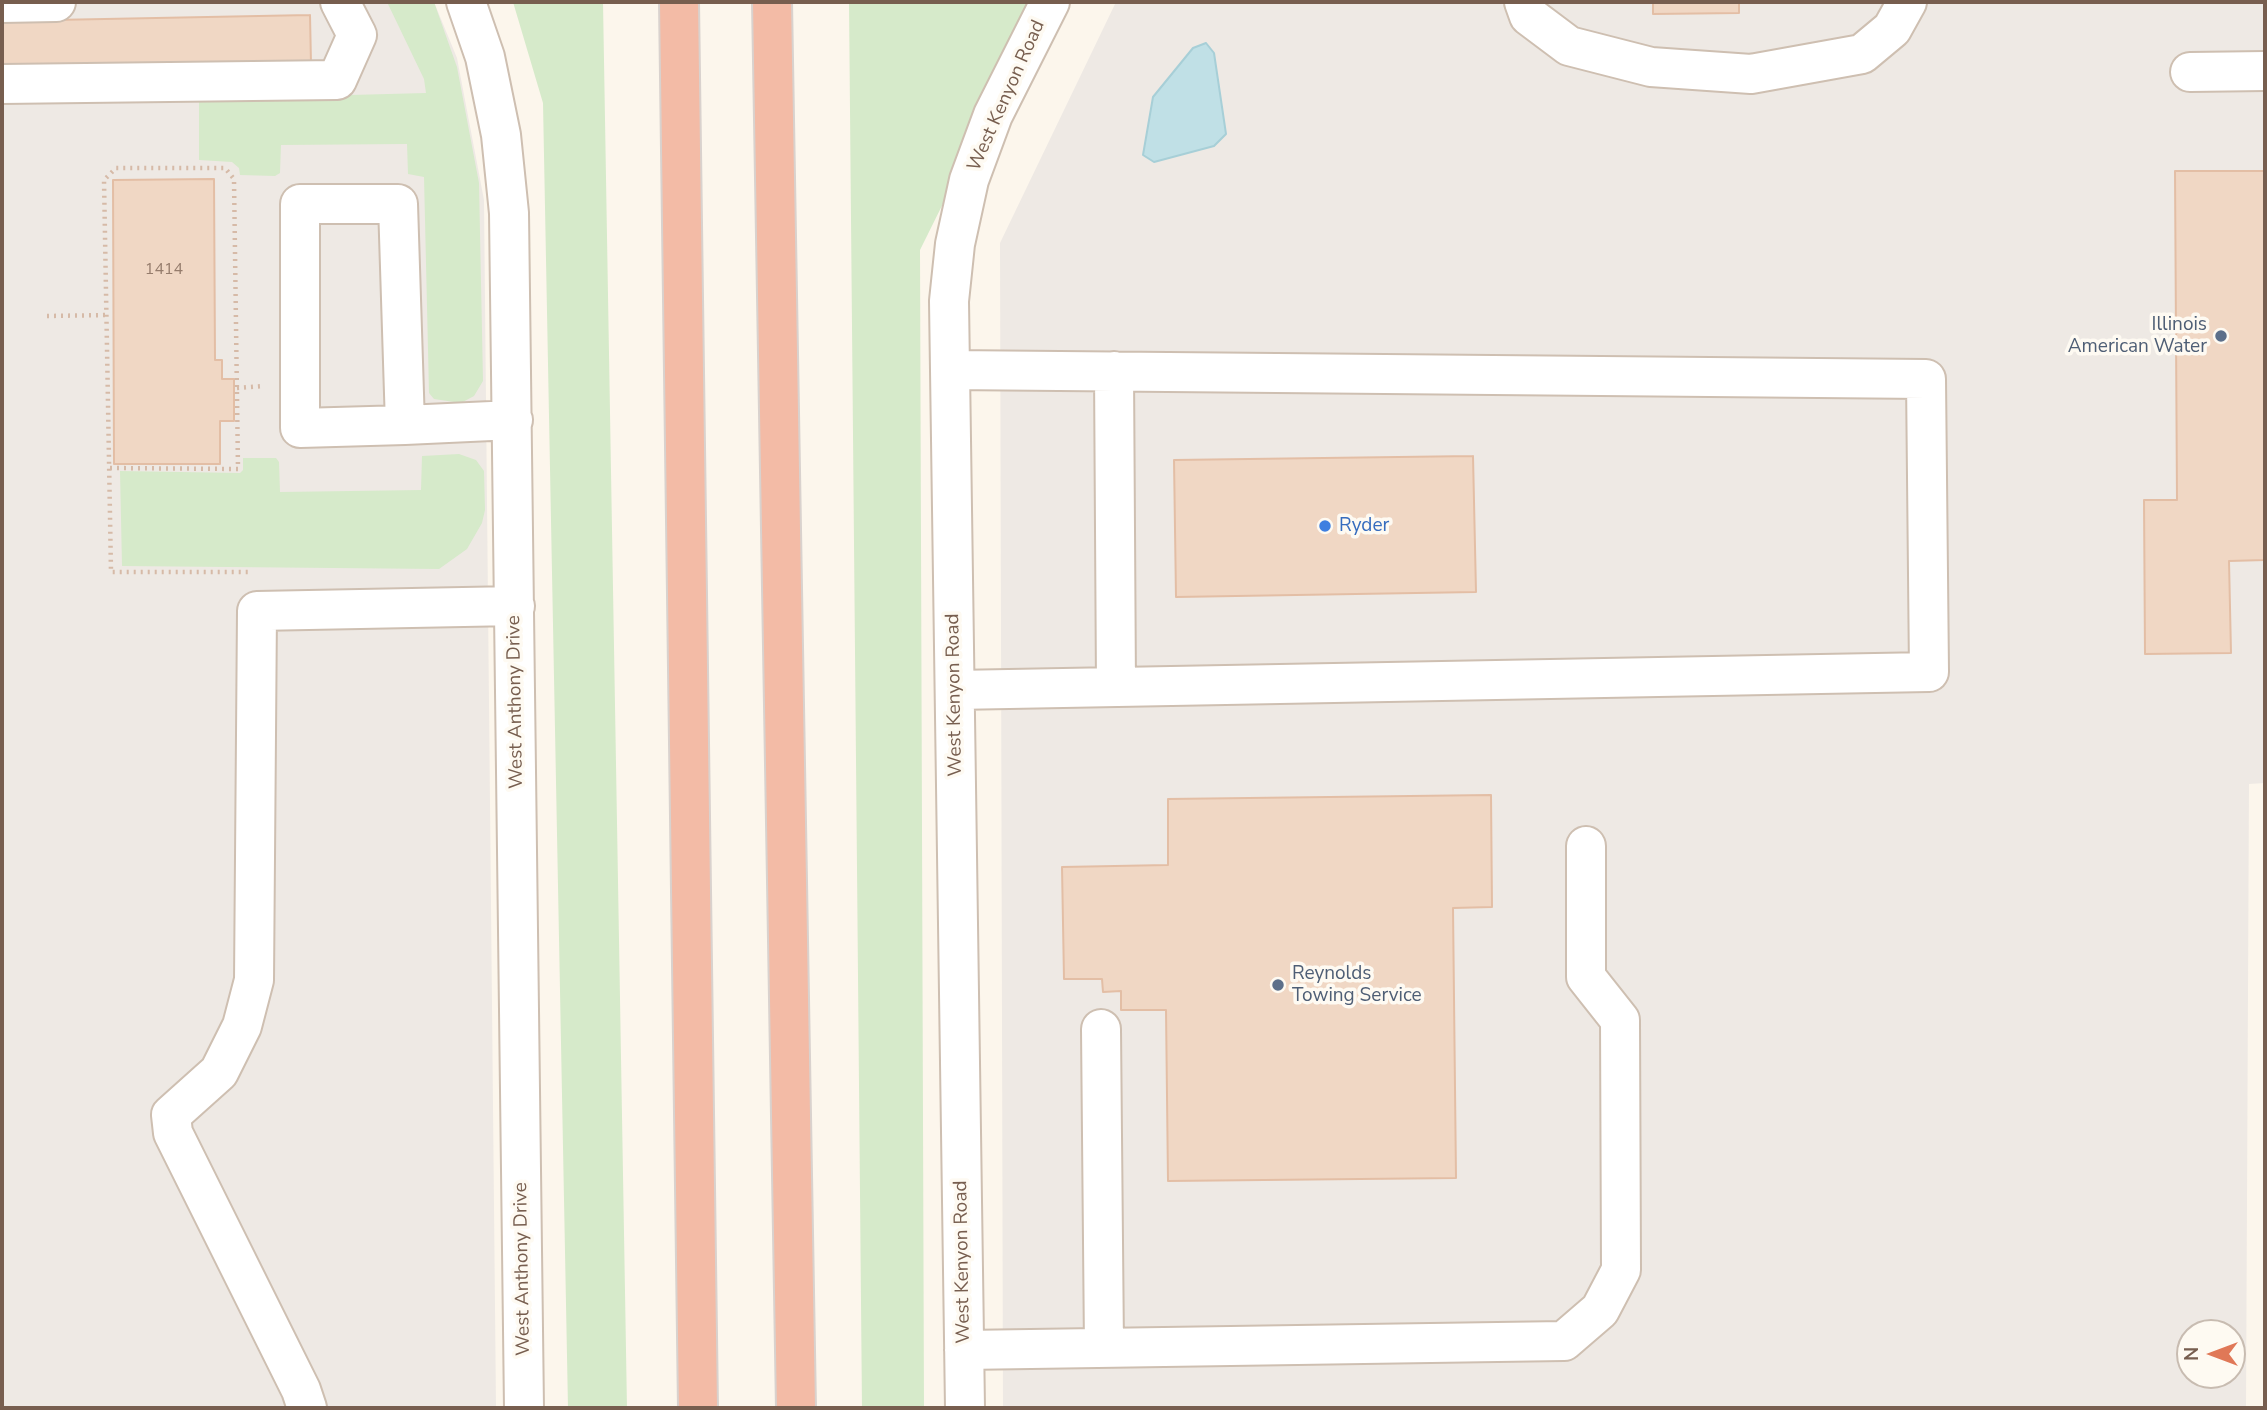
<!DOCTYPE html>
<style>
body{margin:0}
#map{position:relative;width:2267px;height:1410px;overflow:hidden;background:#fcf6ec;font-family:"Nunito Sans",sans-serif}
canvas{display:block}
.frame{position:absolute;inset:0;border:4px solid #775e4f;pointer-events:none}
.north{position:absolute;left:2176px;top:1319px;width:70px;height:70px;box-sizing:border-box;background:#fefaf2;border:2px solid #c8bcb1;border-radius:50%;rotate:270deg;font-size:19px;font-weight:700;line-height:28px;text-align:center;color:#775e4f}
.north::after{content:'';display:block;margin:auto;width:24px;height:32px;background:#e07857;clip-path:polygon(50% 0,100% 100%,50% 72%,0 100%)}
</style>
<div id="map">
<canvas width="2267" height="1410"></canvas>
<div class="frame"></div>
<div class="north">N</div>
</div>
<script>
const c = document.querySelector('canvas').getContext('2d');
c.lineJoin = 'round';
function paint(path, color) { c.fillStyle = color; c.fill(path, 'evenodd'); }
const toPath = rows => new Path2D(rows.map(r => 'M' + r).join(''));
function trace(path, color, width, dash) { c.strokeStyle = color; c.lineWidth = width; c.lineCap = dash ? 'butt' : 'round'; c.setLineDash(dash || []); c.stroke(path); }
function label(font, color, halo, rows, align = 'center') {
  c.font = font + ' "Nunito Sans",sans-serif'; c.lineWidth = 7; c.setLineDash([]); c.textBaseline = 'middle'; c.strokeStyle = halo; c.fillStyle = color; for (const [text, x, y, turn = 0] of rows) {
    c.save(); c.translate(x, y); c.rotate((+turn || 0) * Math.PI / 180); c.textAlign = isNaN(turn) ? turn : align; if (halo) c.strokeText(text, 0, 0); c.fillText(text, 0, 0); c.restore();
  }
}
paint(toPath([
 [2,2,434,2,457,58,484,200,496,1408,2,1408],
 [1116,2,2265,2,2265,783,2249,784,2246,1408,1003,1408,1000,243],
 [2190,1333,2232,1333,2232,1375,2190,1375]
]), '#eee9e4');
paint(toPath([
 [387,2,434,2,457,67,479,183,483,381,474,396,461,403,434,399,429,393,424,177,408,174,407,144,281,145,280,173,275,176,240,175,239,168,232,162,199,160,199,99,426,93,424,79],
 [513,2,603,2,627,1408,568,1408,543,103],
 [849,2,1043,2,920,250,924,1408,862,1408],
 [459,454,476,460,484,471,485,510,482,523,467,549,439,569,122,566,120,471,240,473,243,470,243,458,276,458,279,462,280,492,421,490,422,456]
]), '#d6eaca');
const water = toPath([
 [1206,43,1214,53,1226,134,1214,146,1154,162,1143,155,1153,97,1193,48,1206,43]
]);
paint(water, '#c0e0e6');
trace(water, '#a7cfd7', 2);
const building = toPath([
 [1653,2,1739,2,1739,13,1653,14,1653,2],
 [310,15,311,64,2,70,2,21,310,15],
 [2175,171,2265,171,2265,560,2229,561,2231,653,2145,654,2144,500,2177,500,2175,171],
 [214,179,215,360,222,360,222,379,234,379,234,421,220,421,220,464,114,464,113,180,214,179],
 [1473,456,1476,592,1176,597,1174,460,1473,456],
 [1491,795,1492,907,1453,908,1456,1178,1168,1181,1166,1010,1121,1010,1121,991,1103,992,1102,979,1064,979,1062,867,1168,865,1168,799,1491,795]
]);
paint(building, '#f0d7c4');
trace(building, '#e3bea5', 2);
const minor = toPath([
 [466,2,485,57,501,135,509,213,524,1408],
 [1524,2,1529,16,1569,46,1651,67,1751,74,1862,54,1892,29,1907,2],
 [2,3,56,2],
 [2190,72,2265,71],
 [2,84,337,80,357,35,340,2],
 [951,370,1926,379,1929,672,955,690],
 [1114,371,1116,687],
 [405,425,398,204,300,204,300,428,405,425,513,420],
 [1101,1029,1104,1348],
 [964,1350,1564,1341,1600,1310,1621,1270,1620,1020,1586,977,1586,846],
 [307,1408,301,1390,173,1133,171,1115,219,1072,242,1026,254,980,257,611,515,606],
 [965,1408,949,301,955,244,969,180,993,115,1050,2]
]);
const highway = toPath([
 [679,2,698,1408],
 [772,2,796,1408]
]);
trace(minor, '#cebfb1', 42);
trace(highway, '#d9d2ce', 42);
trace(toPath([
 [47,316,108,315],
 [237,388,264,386],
 [110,468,238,469,234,179,225,168,116,168,104,180,111,572,249,572]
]), '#d6baa7', 4.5, [2, 5]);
trace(minor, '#fff', 38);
trace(highway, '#f3bba6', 38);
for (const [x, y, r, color] of [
 [2221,336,7,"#5c6f8a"],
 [1325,526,7,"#3f7fe0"],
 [1278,985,7,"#5c6f8a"]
]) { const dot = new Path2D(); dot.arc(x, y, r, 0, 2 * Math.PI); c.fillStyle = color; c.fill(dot); trace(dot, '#fefaf2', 2.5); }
label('16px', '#957c6c', null, [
 ["1414",164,270]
]);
label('19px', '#775e4f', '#fefaf2', [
 ["West Kenyon Road",1007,96,-66],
 ["West Kenyon Road",955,695,-91],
 ["West Anthony Drive",516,702,-91],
 ["West Kenyon Road",963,1262,-91],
 ["West Anthony Drive",523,1269,-91]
]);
label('19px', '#4e5e75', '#fefaf2', [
 ["Illinois",2207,325],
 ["American Water",2207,347],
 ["Reynolds",1292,974,"left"],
 ["Towing Service",1292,996,"left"]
], 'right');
label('19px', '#366cbe', '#fefaf2', [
 ["Ryder",1339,526]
], 'left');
</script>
